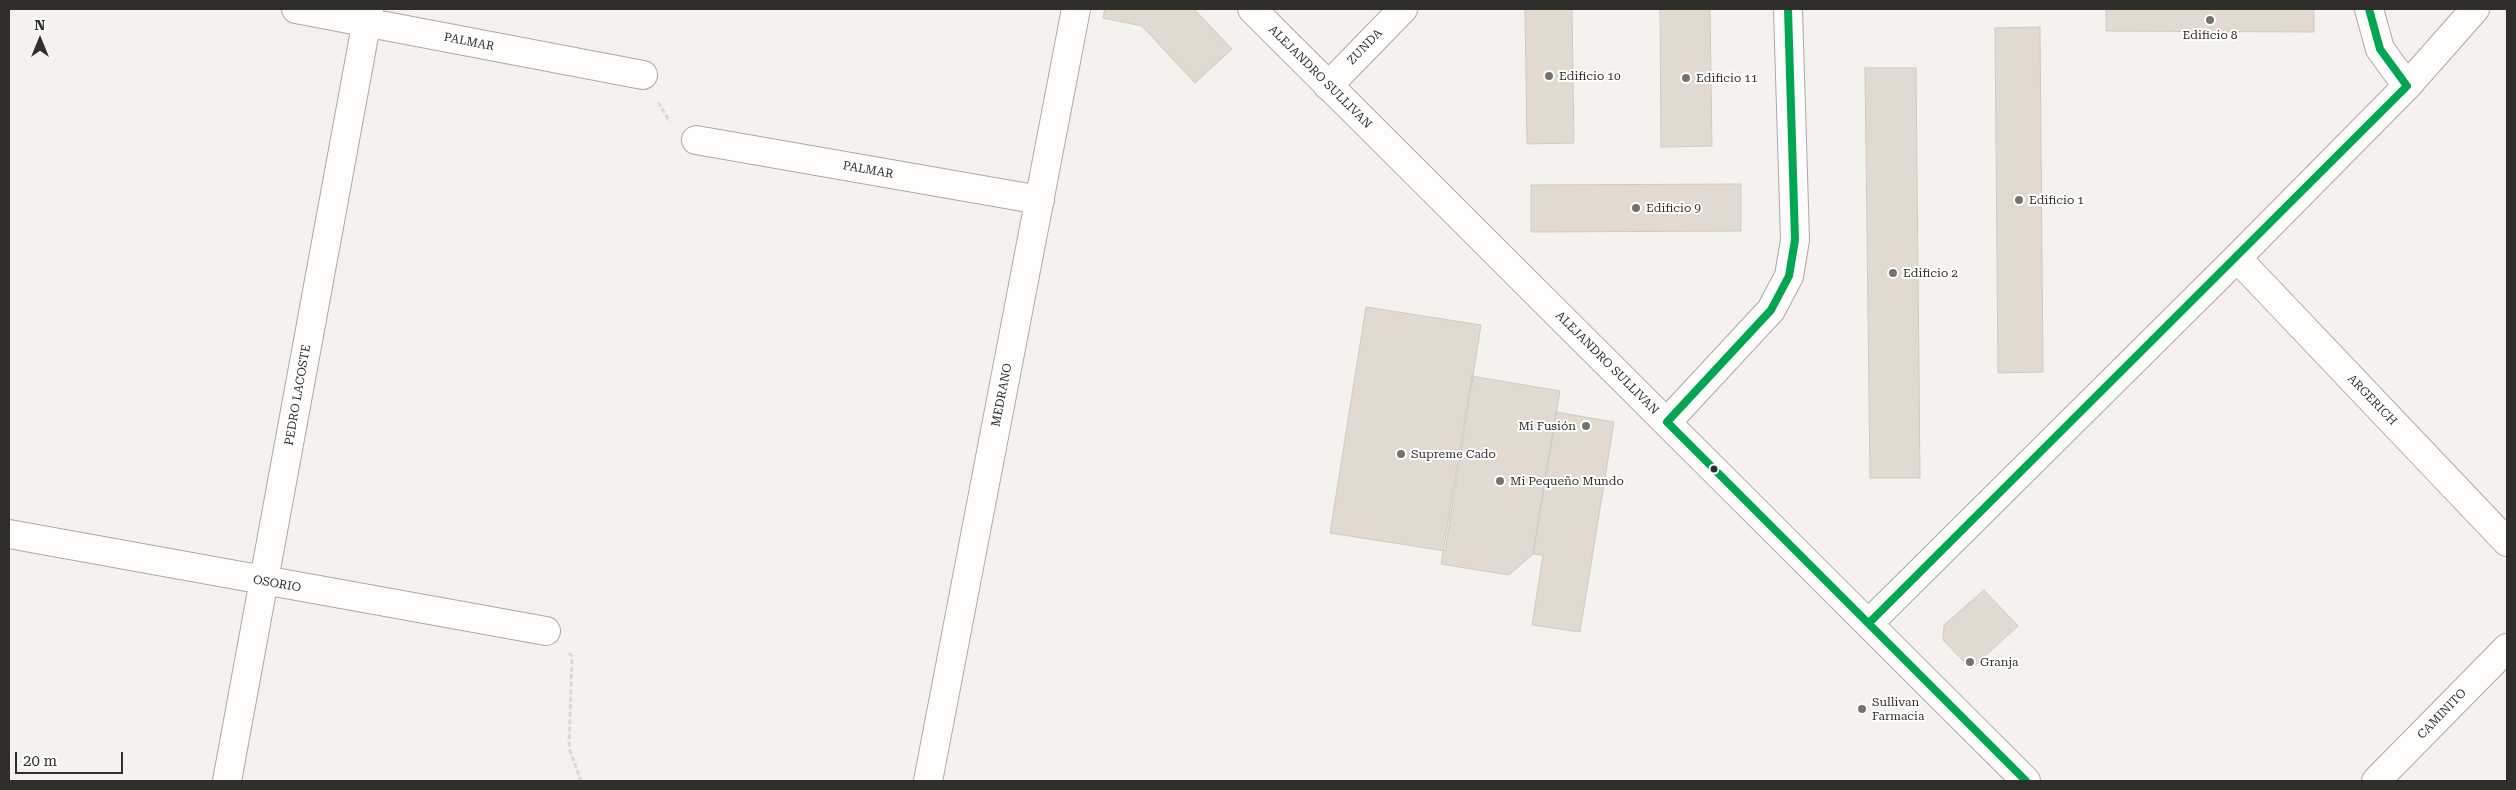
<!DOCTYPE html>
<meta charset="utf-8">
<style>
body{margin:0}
#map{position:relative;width:2516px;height:790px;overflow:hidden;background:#f5f2ee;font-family:"Roboto Serif",serif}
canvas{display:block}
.frame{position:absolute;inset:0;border:10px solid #302e2b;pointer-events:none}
.north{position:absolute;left:15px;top:15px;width:50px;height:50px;-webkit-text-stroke:4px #fff;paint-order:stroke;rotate:0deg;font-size:14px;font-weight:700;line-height:20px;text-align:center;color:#302e2b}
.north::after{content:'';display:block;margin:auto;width:18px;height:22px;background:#302e2b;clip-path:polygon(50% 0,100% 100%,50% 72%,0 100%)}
.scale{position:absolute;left:15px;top:752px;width:108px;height:22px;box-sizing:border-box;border:2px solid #302e2b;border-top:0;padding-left:6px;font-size:15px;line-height:18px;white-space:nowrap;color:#302e2b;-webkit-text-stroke:4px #fff;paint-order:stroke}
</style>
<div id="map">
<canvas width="2516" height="790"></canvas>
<div class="frame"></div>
<div class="north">N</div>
<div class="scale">20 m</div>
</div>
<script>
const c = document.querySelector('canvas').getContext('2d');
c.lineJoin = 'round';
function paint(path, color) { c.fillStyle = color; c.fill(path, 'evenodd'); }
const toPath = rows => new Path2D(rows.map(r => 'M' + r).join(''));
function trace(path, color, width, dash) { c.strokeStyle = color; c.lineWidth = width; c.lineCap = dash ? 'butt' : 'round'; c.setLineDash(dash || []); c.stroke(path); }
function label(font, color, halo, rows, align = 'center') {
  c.font = font + ' "Roboto Serif",serif'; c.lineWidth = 4; c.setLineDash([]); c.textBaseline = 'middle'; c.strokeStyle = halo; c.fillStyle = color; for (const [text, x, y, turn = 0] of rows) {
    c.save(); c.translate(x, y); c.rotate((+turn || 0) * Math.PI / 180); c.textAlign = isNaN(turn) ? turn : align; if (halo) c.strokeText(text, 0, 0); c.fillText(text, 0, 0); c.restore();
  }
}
const building = toPath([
 [1105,9,1194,9,1232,49,1195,83,1142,26,1103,18,1105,9],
 [1525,9,1572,9,1574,143,1527,144,1525,9],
 [1660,9,1710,9,1712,146,1661,147,1660,9],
 [2106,9,2314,9,2314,32,2106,31,2106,9],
 [2040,27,2043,372,1998,373,1995,28,2040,27],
 [1865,68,1916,68,1920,478,1870,478,1865,68],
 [1741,184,1741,231,1531,232,1531,185,1741,184],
 [1366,307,1481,325,1445,551,1330,533,1366,307],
 [1472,376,1560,391,1533,554,1509,575,1441,564,1472,376],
 [1556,412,1614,422,1580,632,1532,625,1543,555,1533,554,1556,412],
 [1984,590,2018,626,1971,669,1943,640,1944,625,1984,590]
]);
paint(building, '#e2dad1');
trace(building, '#cccac7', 1);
const street = toPath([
 [296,9,643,75],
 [2369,9,2380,49,2407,86],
 [1328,86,1403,9],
 [696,140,1040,200],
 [2237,258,2507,542],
 [1667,422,1771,310,1789,276,1795,240,1788,9],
 [9,534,546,631],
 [1869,623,2237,258,2407,86,2475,9],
 [227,781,369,9],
 [928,781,1076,9],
 [2376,781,2507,648]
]);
const secondary = toPath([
 [1252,9,2026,781]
]);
trace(street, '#aba9a6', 30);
trace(secondary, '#aba9a6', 30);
trace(toPath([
 [658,102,670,122],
 [569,653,572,656,569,748,581,781]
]), '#dad8d7', 3, [5, 2.5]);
trace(street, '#fefdfc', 28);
trace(secondary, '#fefdfc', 28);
trace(toPath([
 [1788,9,1795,240,1789,276,1771,310,1667,422,2026,781],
 [1869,623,2407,86,2380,49,2369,9]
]), '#00a651', 8);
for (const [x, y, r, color] of [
 [2210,20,5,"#75736f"],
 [1549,76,5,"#75736f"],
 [1686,78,5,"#75736f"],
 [2019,200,5,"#75736f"],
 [1636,208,5,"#75736f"],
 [1893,273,5,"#75736f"],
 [1586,426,5,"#75736f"],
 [1401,454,5,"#75736f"],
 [1714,469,4.5,"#302e2b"],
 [1500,481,5,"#75736f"],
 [1970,662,5,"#75736f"],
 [1862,709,5,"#75736f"]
]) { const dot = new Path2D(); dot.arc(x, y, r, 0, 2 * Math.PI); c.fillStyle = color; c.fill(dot); trace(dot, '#fff', 2); }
label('12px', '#302e2b', '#fff', [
 ["Edificio 8",2210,35,"center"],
 ["Edificio 10",1559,76],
 ["Edificio 11",1696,78],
 ["Edificio 1",2029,200],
 ["Edificio 9",1646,208],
 ["Edificio 2",1903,273],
 ["Mi Fusión",1576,426,"right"],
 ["Supreme Cado",1411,454],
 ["Mi Pequeño Mundo",1510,481],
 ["Granja",1980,662],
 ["Sullivan",1872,702],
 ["Farmacia",1872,716]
], 'left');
label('12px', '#302e2b', '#fff', [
 ["PALMAR",469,42,11],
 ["ZUNDA",1365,47,-46],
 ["ALEJANDRO SULLIVAN",1320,77,45],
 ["PALMAR",868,170,10],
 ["ALEJANDRO SULLIVAN",1607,363,45],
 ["PEDRO LACOSTE",298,395,-80],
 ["MEDRANO",1002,395,-79],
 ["ARGERICH",2372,400,46],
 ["OSORIO",277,584,10],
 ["CAMINITO",2442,714,-46]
]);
</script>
